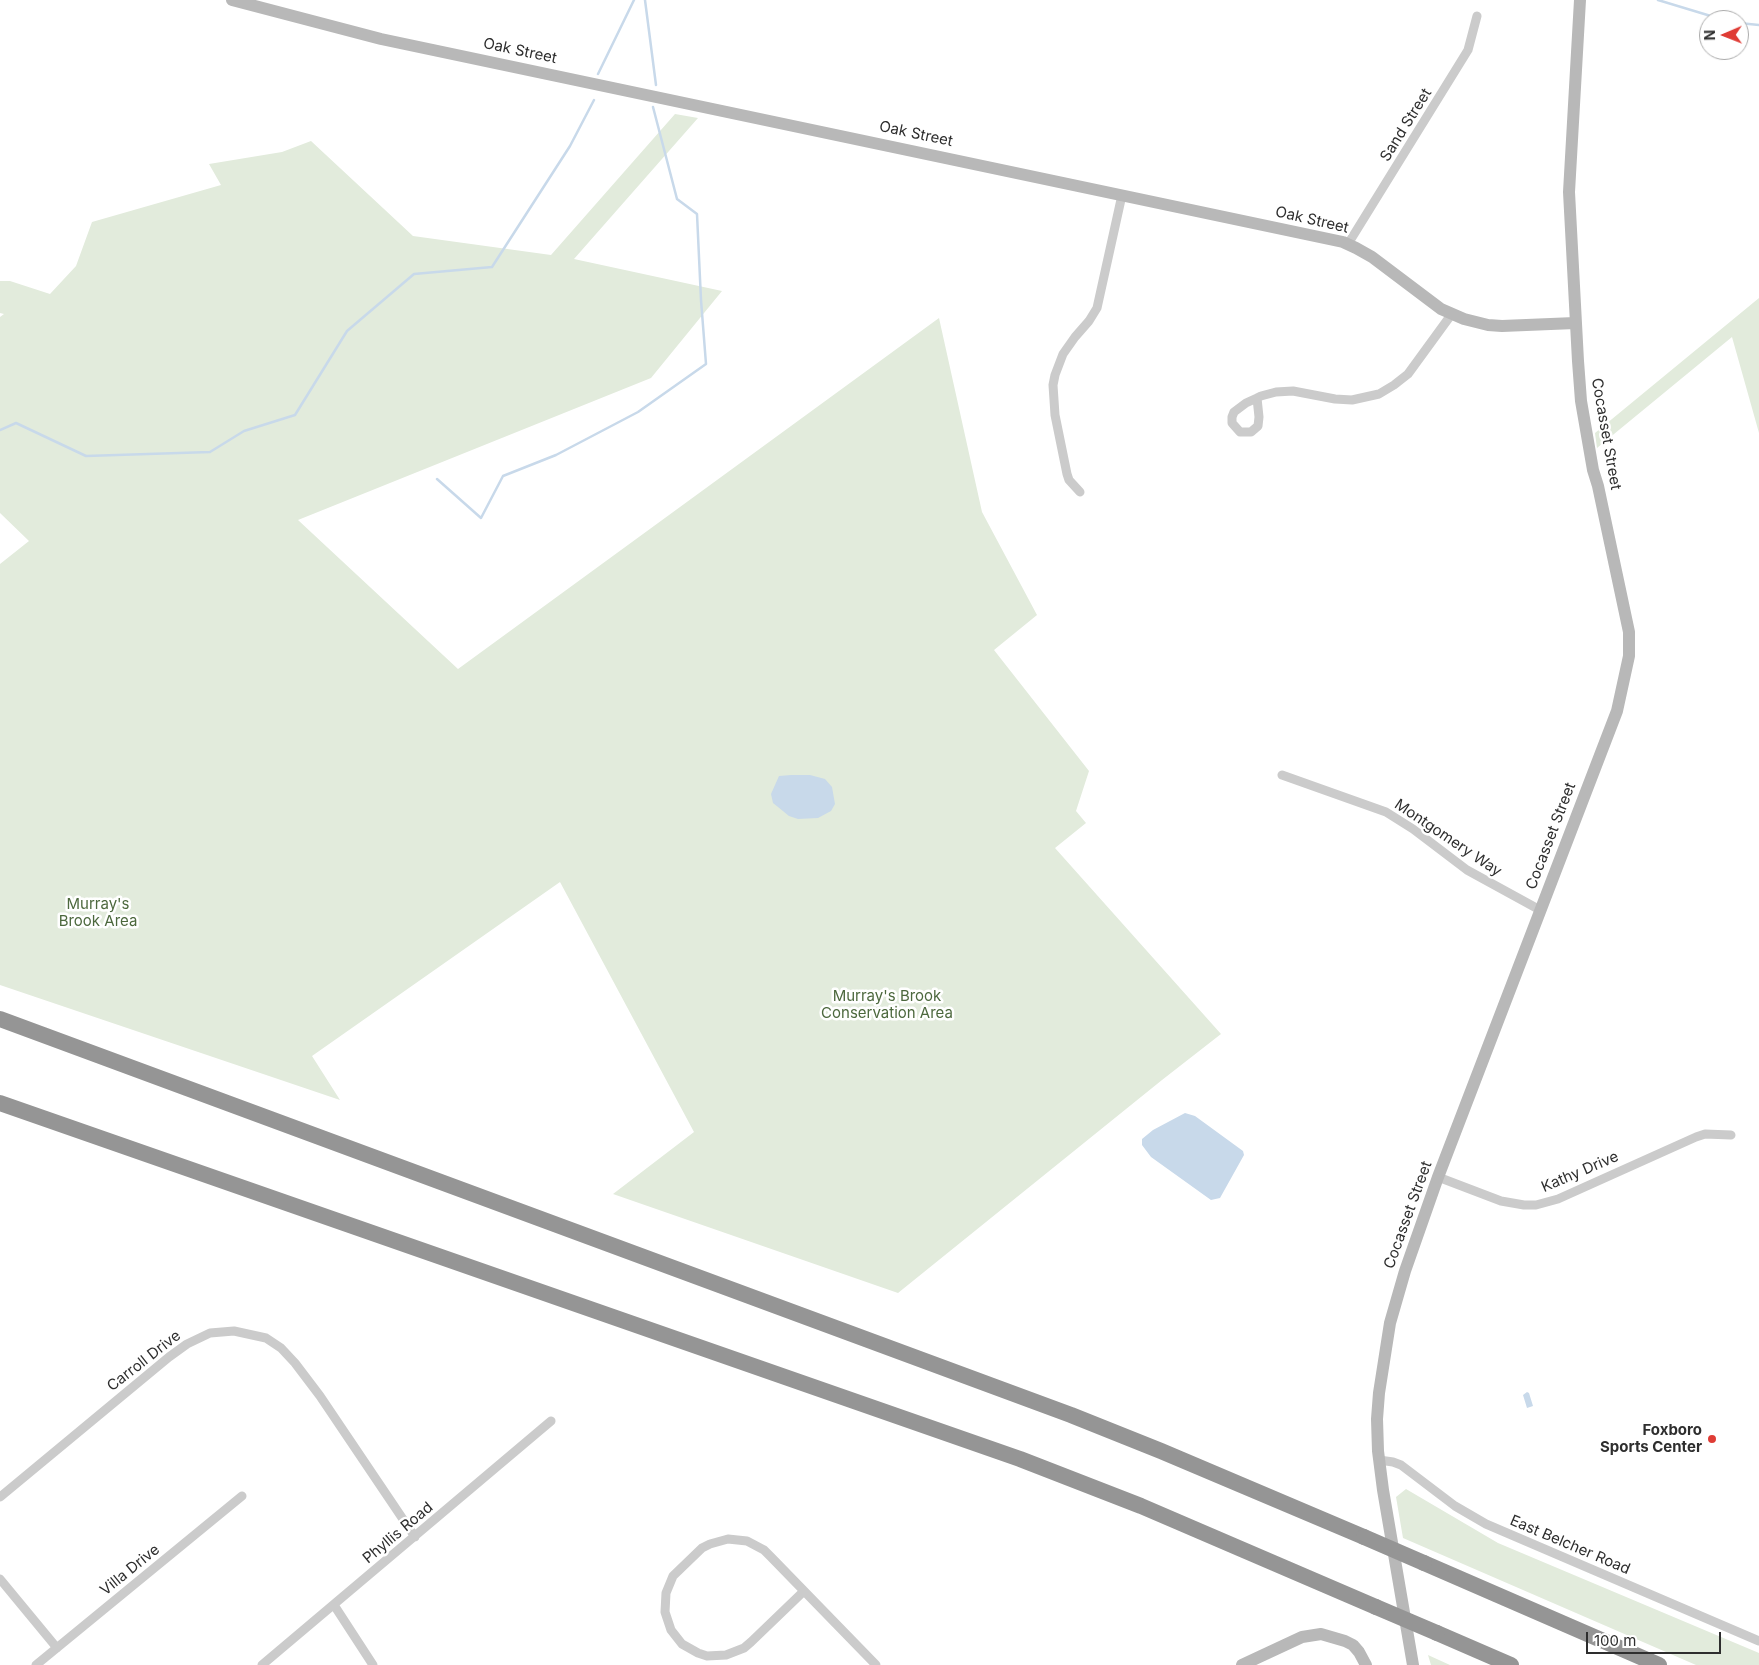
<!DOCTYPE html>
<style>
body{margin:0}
#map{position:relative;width:1759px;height:1665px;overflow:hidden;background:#fff;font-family:Inter,sans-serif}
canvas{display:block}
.north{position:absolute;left:1699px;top:10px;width:50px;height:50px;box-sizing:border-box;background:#fff;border:1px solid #ababab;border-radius:50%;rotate:269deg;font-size:14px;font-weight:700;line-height:20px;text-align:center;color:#2e2e2e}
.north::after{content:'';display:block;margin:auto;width:18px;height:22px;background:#df3c35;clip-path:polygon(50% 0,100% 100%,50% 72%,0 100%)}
.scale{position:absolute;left:1586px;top:1632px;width:135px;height:22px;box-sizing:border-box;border:2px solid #2e2e2e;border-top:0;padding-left:6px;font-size:15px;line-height:18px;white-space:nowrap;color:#2e2e2e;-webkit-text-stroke:4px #fff;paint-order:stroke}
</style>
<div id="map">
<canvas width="1759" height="1665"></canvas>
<div class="north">N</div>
<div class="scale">100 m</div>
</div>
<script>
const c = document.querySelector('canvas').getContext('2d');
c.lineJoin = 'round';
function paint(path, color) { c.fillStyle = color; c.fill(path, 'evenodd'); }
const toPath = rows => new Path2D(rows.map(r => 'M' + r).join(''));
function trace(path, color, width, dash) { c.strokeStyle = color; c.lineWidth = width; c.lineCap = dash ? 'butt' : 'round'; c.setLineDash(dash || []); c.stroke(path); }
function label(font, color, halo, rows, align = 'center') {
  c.font = font + ' Inter,sans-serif'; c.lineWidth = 5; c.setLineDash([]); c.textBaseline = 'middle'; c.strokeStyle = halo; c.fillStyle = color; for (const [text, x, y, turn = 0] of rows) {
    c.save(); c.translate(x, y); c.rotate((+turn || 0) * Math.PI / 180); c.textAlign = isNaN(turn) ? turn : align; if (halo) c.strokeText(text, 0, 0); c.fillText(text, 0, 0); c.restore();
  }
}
paint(toPath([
 [675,114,698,118,574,259,722,291,651,378,298,520,458,669,939,318,982,512,1037,615,994,650,1089,771,1076,811,1086,823,1055,848,1221,1034,1162,1080,898,1293,613,1194,694,1132,560,882,312,1056,340,1100,0,985,0,564,29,541,0,513,0,317,4,314,0,313,0,281,10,281,50,294,76,266,92,222,221,185,209,164,282,152,311,141,413,236,551,255],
 [1759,298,1759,433,1732,337,1597,448,1595,433],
 [1406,1489,1498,1543,1759,1653,1759,1665,1696,1665,1403,1538,1396,1497],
 [1428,1655,1450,1665,1431,1665]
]), '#e2ebdc');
paint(toPath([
 [791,775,810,775,825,779,832,787,835,804,831,811,818,818,798,819,789,816,778,807,773,803,771,794,779,776],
 [1185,1113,1195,1116,1243,1151,1244,1155,1220,1198,1211,1200,1204,1195,1151,1157,1142,1145,1142,1139,1153,1130],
 [1527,1392,1529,1393,1533,1406,1527,1408,1523,1395]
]), '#c8d9ea');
trace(toPath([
 [645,0,656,85],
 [1658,0,1724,20],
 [1739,23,1759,25],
 [598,74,634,0],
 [0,430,16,423,86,456,210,452,244,431,295,415,347,331,414,274,492,267,570,146,594,100],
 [437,479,481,518,503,476,556,455,638,412,706,364,701,300,697,214,677,199,653,107]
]), '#c8d9ea', 2.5);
trace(toPath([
 [1348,244,1468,50,1477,16],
 [1257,398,1259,417,1258,426,1251,432,1240,432,1232,423,1232,417,1234,412,1246,403,1257,398,1261,396,1276,392,1293,391,1335,399,1352,400,1379,394,1394,385,1408,374,1451,315],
 [1080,492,1069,480,1067,474,1055,415,1053,385,1055,375,1063,354,1075,337,1089,321,1097,308,1122,195],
 [1282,775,1386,812,1413,829,1467,870,1540,910],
 [1438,1177,1501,1201,1524,1205,1536,1205,1558,1199,1696,1137,1705,1134,1731,1135],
 [1379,1460,1393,1462,1401,1465,1455,1506,1486,1524,1759,1641],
 [0,1497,169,1357,187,1344,210,1333,234,1331,266,1338,281,1348,295,1363,320,1396,415,1537],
 [0,1579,57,1648],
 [804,1591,751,1642,744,1648,726,1655,707,1656,698,1653,682,1644,671,1630,665,1612,666,1593,673,1576,702,1548,710,1544,728,1539,747,1541,764,1550,771,1557,876,1665],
 [334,1605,373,1665],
 [36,1665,242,1496],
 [262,1665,551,1421]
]), '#cbcbcb', 9);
trace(toPath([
 [232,0,381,39,1343,242,1356,248,1372,257,1441,309,1464,319,1488,325,1502,326,1575,323],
 [1242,1665,1302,1637,1321,1634,1345,1641,1353,1645,1359,1652,1366,1665],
 [1413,1665,1383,1490,1378,1451,1377,1419,1379,1393,1390,1323,1405,1271,1438,1177,1617,711,1629,656,1629,632,1598,486,1593,470,1581,401,1578,361,1569,192,1580,0]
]), '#b8b8b8', 12);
trace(toPath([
 [0,1019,1071,1415,1161,1451,1364,1537],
 [0,1103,1020,1459,1141,1506,1376,1607],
 [1424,1563,1659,1665],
 [1437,1633,1511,1665]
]), '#959595', 16);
trace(toPath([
 [1364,1537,1424,1563],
 [1376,1607,1437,1633]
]), '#959595', 16);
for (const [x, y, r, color] of [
 [1712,1439,5,"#df3c35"]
]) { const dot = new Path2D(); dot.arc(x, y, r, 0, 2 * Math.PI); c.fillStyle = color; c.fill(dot); trace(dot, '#fff', 2); }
label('15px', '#2e2e2e', '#fff', [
 ["Oak Street",520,51,12],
 ["Sand Street",1406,125,-58],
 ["Oak Street",916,134,12],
 ["Oak Street",1312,220,13],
 ["Cocasset Street",1606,434,80],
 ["Cocasset Street",1551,836,-69],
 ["Montgomery Way",1448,838,34],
 ["Kathy Drive",1580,1172,-23],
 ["Cocasset Street",1408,1215,-70],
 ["Carroll Drive",144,1361,-38],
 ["Phyllis Road",398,1533,-40],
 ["East Belcher Road",1570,1545,23],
 ["Villa Drive",130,1570,-39]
]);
label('15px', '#4c683d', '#fff', [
 ["Murray's",98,904],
 ["Brook Area",98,921],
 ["Murray's Brook",887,996],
 ["Conservation Area",887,1013]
]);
label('bold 15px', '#2e2e2e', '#fff', [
 ["Foxboro",1702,1430],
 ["Sports Center",1702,1447]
], 'right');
</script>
